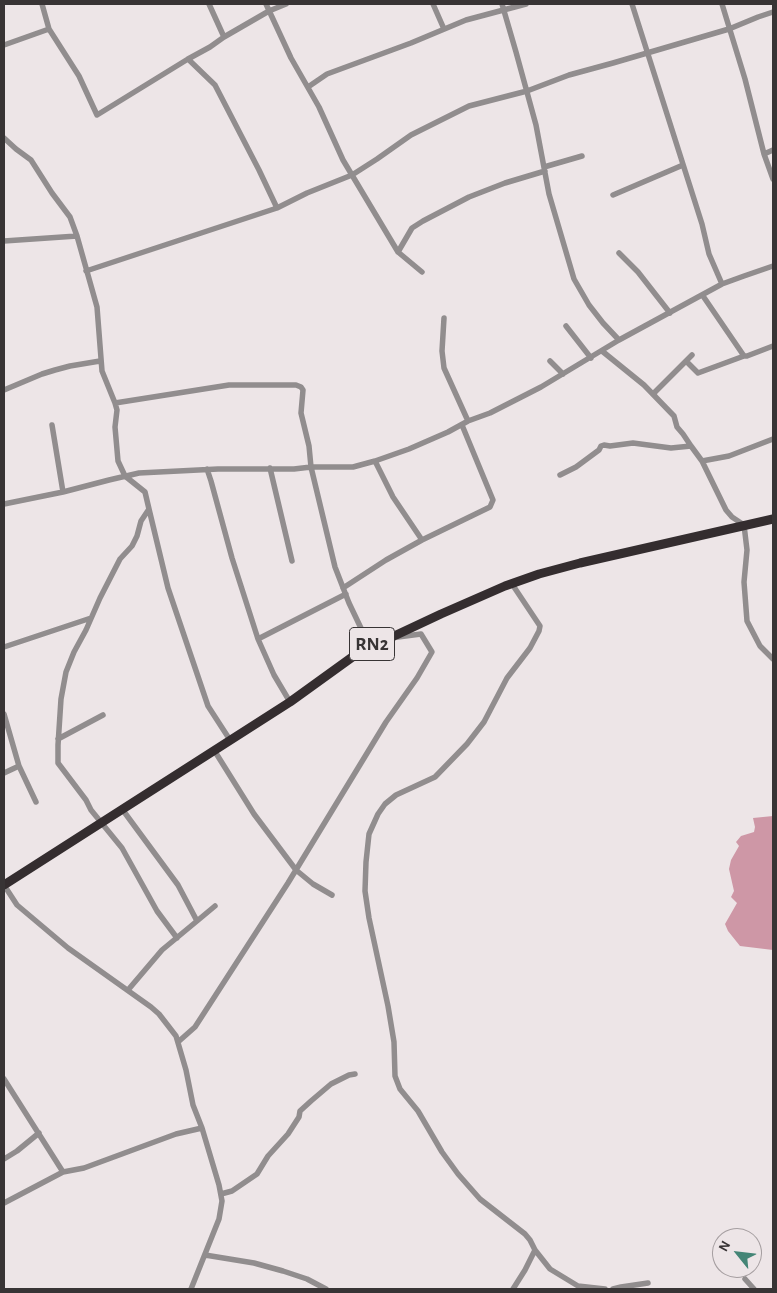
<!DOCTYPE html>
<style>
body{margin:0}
#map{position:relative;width:777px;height:1293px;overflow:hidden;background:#ede5e7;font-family:"Alegreya Sans",sans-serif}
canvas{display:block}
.frame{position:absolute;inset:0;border:5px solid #383435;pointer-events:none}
.north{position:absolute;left:712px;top:1228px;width:50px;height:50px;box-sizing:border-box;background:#ede5e7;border:1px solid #a59ea0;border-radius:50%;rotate:299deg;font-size:14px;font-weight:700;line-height:20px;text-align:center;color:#383435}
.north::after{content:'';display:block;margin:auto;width:18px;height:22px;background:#448576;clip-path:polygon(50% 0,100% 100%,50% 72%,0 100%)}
</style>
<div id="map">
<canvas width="777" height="1293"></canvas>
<div class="frame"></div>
<div class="north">N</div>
</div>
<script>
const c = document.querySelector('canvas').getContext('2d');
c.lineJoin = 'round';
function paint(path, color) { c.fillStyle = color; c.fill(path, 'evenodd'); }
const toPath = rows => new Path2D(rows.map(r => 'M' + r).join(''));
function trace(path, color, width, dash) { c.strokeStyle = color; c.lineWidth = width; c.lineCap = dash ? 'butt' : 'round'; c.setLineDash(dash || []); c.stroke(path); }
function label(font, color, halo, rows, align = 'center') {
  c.font = font + ' "Alegreya Sans",sans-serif'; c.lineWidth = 4; c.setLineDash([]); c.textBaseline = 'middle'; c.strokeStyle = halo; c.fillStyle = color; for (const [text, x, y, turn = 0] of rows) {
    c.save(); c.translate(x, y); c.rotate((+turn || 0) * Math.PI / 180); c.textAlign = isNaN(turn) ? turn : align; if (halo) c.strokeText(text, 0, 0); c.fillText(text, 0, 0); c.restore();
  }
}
paint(toPath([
 [773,816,773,950,740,946,728,931,725,924,737,903,731,897,734,891,729,869,731,860,739,846,736,842,741,836,754,832,755,827,753,818]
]), '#ce97a6');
trace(toPath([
 [42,4,49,29,79,76,97,115,188,59,210,47,224,37,269,11,286,4],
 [209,4,224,37],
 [266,4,291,58,319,107,343,160,398,252,422,272],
 [433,4,444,29],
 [502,4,516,52,536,125,549,194,574,279,589,305,603,323,619,340],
 [632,4,702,224,709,254,722,284],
 [722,4,745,79,764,154,773,179],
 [4,45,49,29],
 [188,59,215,85,259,170,277,208],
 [308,87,327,74,411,43,466,20,526,4],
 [4,138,16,149,31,160,52,193,70,217,77,236,97,307,102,371,115,403,117,410,115,427,118,461,125,476,145,492,149,509,141,521,137,536,132,546,120,559,100,598,86,630,74,652,66,672,61,699,58,745,58,763,86,800,91,810,122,848,157,911,177,938],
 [764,154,773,150],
 [544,167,582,156],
 [613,195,683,165],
 [4,241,77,236],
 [398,252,412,228,423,221,469,197,505,183,545,171],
 [619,253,638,272,670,313],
 [86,271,277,208,307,193,352,175,377,159,411,135,469,106,527,91,569,75,613,63,729,29,758,17,773,12],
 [703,296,744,356,747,356,773,346],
 [444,318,442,351,444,368,468,421],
 [566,326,591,358],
 [602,351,644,385,674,416,677,427,683,434,691,446],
 [550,361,563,374],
 [687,362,698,373,744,356],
 [4,390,42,374,55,370,70,366,100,361],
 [654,395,655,392,692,355],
 [115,403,229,385,296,385,301,387,303,390,301,413,309,446,311,467,335,567,349,603,369,645],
 [52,425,63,492],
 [375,461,393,497,422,540],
 [702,461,729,456,773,439],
 [270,468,292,561],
 [207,469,211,481,232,558,258,639,274,675,290,702],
 [560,475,576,467,599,450,601,446,604,445,610,446,633,443,671,448,691,446,702,461,726,510,732,517,744,525,747,550,744,582,747,621,760,646,773,659],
 [4,504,63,492,109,480,139,473,218,469,294,469,311,467,353,467,375,461,409,449,448,432,468,421,490,413,541,387,619,340,722,284,744,276,773,266],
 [149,509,168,588,208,706,230,740],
 [512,584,540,626,539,631,530,648,507,678,484,722,467,744,435,777,396,795,385,804,378,814,369,834,366,862,365,891,369,918,388,1006,394,1042,395,1076,400,1089,418,1111,442,1152,458,1174,480,1199,525,1234,530,1240,535,1250,550,1269,578,1286,605,1289],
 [343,588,386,560,422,540,490,507,493,500,462,425],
 [258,639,346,594],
 [4,647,91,618],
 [4,714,19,766,36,802],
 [58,739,103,715],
 [214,750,254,814,296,870,313,884,332,895],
 [4,773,19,766],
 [122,809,178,885,197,921,162,950,128,990],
 [4,885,17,905,68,948,151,1007,159,1014,176,1036,186,1070,193,1105,202,1128,219,1185,222,1201,219,1219,191,1289],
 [197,921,215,906],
 [178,1042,195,1027,288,883,386,722,417,678,432,652,421,634,398,637],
 [4,1079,63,1172],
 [4,1159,17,1151,39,1133],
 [221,1194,232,1191,257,1174,268,1156,288,1134,299,1117,300,1111,311,1101,331,1084,349,1075,355,1074],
 [4,1203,63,1172,84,1168,176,1134,202,1128],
 [205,1255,254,1263,283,1271,307,1279,326,1289],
 [745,1279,754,1289],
 [513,1289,525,1270,535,1250],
 [613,1289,621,1287,648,1283]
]), '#918d8e', 5.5);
trace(toPath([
 [4,885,290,702,369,645,392,637,441,614,505,586,539,574,580,563,773,519]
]), '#342d2f', 9);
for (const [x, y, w] of [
 [372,644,45]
]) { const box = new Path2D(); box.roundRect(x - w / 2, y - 16.5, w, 33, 4); c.fillStyle = '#ede5e7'; c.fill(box); trace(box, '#383435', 1); }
label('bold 19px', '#383435', null, [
 ["RN2",372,644]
]);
</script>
